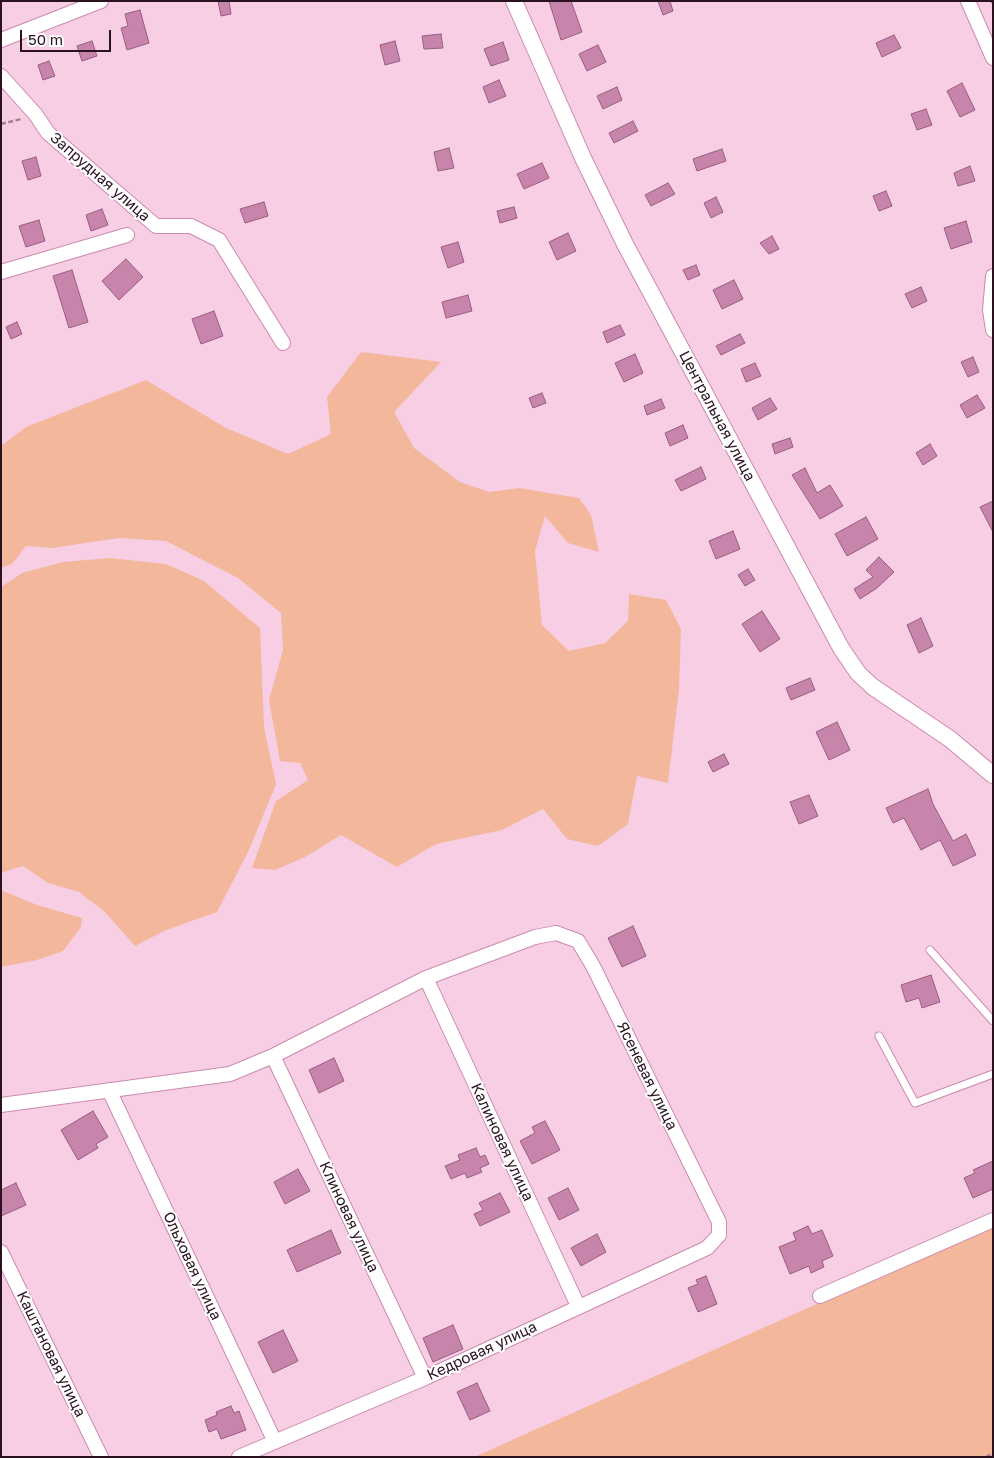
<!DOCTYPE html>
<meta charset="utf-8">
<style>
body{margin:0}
#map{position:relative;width:994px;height:1458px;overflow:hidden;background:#f8cee4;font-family:"Golos Text",sans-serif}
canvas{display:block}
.frame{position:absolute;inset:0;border:2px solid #2a1221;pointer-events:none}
.scale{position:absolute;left:20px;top:30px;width:91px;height:22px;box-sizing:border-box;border:2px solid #2a1221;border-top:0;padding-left:6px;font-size:15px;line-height:18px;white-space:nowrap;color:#2a1221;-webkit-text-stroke:4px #fdfdfd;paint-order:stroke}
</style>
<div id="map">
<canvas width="994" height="1458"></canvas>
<div class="frame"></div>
<div class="scale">50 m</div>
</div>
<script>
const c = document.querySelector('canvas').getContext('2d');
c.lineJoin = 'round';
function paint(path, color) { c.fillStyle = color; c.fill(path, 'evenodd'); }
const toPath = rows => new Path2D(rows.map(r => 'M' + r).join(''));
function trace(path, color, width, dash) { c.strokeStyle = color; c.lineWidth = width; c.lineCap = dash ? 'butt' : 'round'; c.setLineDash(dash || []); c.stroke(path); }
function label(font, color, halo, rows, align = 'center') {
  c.font = font + ' "Golos Text",sans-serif'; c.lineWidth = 4; c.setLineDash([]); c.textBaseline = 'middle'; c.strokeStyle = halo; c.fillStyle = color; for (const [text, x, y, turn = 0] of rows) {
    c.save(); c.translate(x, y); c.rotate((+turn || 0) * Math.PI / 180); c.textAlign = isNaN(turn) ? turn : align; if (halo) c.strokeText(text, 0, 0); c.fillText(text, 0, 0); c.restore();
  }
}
paint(toPath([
 [361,352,441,362,394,412,414,448,460,482,489,492,519,488,579,498,591,515,599,552,568,543,545,516,535,551,542,625,569,651,605,643,628,621,629,594,666,600,681,629,679,689,668,783,637,776,628,824,598,846,567,839,543,809,502,830,436,844,397,867,341,835,305,857,275,870,252,868,276,801,308,780,300,763,280,761,269,700,283,650,281,613,238,578,166,541,119,538,52,548,26,546,12,564,1,568,1,446,26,427,146,380,226,428,288,454,331,434,327,397],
 [110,558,166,564,204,581,260,628,264,727,276,784,249,850,217,912,166,930,135,946,105,912,79,892,48,883,23,866,1,873,1,587,22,573,63,562],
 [1,890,37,905,82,918,81,927,63,951,37,960,1,967],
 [993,1227,993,1457,474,1457,866,1282]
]), '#f3b79c');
const building = toPath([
 [218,1,229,1,231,14,221,16,218,1],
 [549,1,571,1,582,32,561,40,549,1],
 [658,1,670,1,673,11,663,15,658,1],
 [140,10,149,43,127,50,121,28,128,26,125,14,140,10],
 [441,34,443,48,424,49,422,36,441,34],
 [894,35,901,48,882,57,876,43,894,35],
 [92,41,97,56,82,61,77,46,92,41],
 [395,41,400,61,385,65,380,45,395,41],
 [503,42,509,60,491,66,484,49,503,42],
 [598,45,606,62,587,71,579,54,598,45],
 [49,61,55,76,43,80,38,65,49,61],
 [499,80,506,96,489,103,483,87,499,80],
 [962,83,975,110,960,117,947,91,962,83],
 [617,87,622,100,603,109,597,96,617,87],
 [926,109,932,125,917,130,911,114,926,109],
 [633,121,638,131,614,143,609,133,633,121],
 [449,148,454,168,438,171,434,152,449,148],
 [722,149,726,161,697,171,693,159,722,149],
 [36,157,41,176,28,180,22,161,36,157],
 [542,163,549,178,524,189,517,174,542,163],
 [970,166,975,181,958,186,954,173,970,166],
 [668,183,675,194,651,206,645,195,668,183],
 [886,191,892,206,879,211,873,196,886,191],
 [716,197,723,212,711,218,704,203,716,197],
 [264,202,268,216,245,223,240,209,264,202],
 [514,207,517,218,500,223,497,211,514,207],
 [102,209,108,225,91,231,86,215,102,209],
 [39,220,45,241,26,247,19,226,39,220],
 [966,221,972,242,951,249,944,228,966,221],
 [568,233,576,251,557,260,549,242,568,233],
 [772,236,779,249,769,254,760,243,772,236],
 [458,242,464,262,448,268,441,247,458,242],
 [126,259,143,277,119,300,102,281,126,259],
 [696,265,700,275,688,280,683,270,696,265],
 [72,270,88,322,69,328,53,276,72,270],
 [734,280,743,299,722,309,713,290,734,280],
 [921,287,927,301,912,308,905,294,921,287],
 [468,295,472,311,446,318,442,302,468,295],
 [214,311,223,336,201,344,192,319,214,311],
 [17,322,22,334,11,339,6,327,17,322],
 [620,325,625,335,607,343,603,332,620,325],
 [740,334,745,343,721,355,716,346,740,334],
 [635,354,643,373,624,382,615,363,635,354],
 [973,357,979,372,968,377,961,362,973,357],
 [755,363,761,376,746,382,741,369,755,363],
 [542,393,546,403,533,408,529,398,542,393],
 [977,395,985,408,967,418,960,405,977,395],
 [770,398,777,409,758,420,752,408,770,398],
 [661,399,665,408,647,415,644,406,661,399],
 [683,425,688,438,670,446,665,433,683,425],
 [790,438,793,447,775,454,772,444,790,438],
 [930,444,937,456,923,465,916,453,930,444],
 [701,467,706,479,681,491,675,480,701,467],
 [805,468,817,493,830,485,843,506,820,519,792,475,805,468],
 [993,501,993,532,980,507,993,501],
 [866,517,878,539,847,556,835,534,866,517],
 [733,531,740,549,716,559,709,541,733,531],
 [879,557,894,572,877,588,860,599,854,589,873,577,866,570,879,557],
 [748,569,755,580,745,586,738,575,748,569],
 [762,611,780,639,760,652,742,624,762,611],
 [921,618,933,646,919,653,907,625,921,618],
 [810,678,815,690,791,700,786,688,810,678],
 [837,722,850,750,829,760,816,732,837,722],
 [724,754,729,764,713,772,708,762,724,754],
 [928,789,933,804,953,841,966,834,976,855,953,866,940,840,921,850,904,818,893,823,886,808,928,789],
 [809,795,818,816,799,824,790,802,809,795],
 [633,926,646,956,622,967,608,938,633,926],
 [931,975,940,1002,922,1008,919,998,906,1002,901,985,931,975],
 [334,1058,344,1081,319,1093,309,1070,334,1058],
 [93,1111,108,1137,96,1144,98,1148,78,1160,61,1130,93,1111],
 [545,1121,560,1150,532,1164,520,1141,535,1133,532,1127,545,1121],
 [476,1148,480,1157,485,1155,489,1164,480,1168,482,1172,467,1178,465,1173,451,1179,445,1166,460,1160,458,1155,476,1148],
 [993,1161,993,1189,973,1198,964,1178,975,1173,973,1170,993,1161],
 [298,1169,310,1191,285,1204,274,1182,298,1169],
 [16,1183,26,1205,1,1216,1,1190,16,1183],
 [568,1188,579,1210,559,1220,548,1198,568,1188],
 [500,1193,510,1212,480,1226,474,1214,483,1210,479,1203,500,1193],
 [808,1226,812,1234,822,1230,833,1256,822,1261,824,1267,811,1273,809,1266,790,1274,779,1247,796,1240,793,1233,808,1226],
 [331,1230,341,1253,297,1272,287,1250,331,1230],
 [597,1234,606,1252,581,1266,571,1248,597,1234],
 [706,1276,717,1304,698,1312,688,1288,698,1284,696,1280,706,1276],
 [453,1325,463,1349,433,1362,423,1338,453,1325],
 [283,1330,298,1361,273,1373,258,1342,283,1330],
 [477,1383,490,1411,470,1420,457,1392,477,1383],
 [231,1406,234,1413,239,1411,246,1430,221,1439,217,1429,209,1432,205,1420,217,1415,216,1412,231,1406]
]);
paint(building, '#c885ab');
trace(building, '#995c7f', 1);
const service = toPath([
 [930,950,993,1021],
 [879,1036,915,1103,993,1074]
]);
const minor = toPath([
 [968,1,993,58],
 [1,40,101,1],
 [1,76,36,115,48,133,156,226,191,226,219,240,283,343],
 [1,272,127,235],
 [993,276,990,310,993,330],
 [426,978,578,1306],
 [273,1056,425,1378],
 [109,1090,275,1442],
 [1,1105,230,1074,273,1056,426,978,535,937,556,933,578,941,593,966,719,1222,719,1235,707,1248,425,1378,239,1457],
 [1,1252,101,1457],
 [820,1296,993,1220]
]);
const tertiary = toPath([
 [514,1,583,158,625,244,841,648,858,673,873,687,950,739,993,775]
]);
trace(service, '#cb8aae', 9);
trace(minor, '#cb8aae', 16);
trace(tertiary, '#cb8aae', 18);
trace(toPath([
 [991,1,993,3],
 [1,124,21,119],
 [986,1457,993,1453]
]), '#a38194', 2.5, [5, 2.5]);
trace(service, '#fff', 7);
trace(minor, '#fff', 14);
trace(tertiary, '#fff', 16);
label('15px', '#2a1221', '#fdfdfd', [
 ["Запрудная улица",100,177,41],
 ["Центральная улица",717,416,62],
 ["Ясеневая улица",647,1076,64],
 ["Калиновая улица",502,1142,65],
 ["Клиновая улица",349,1217,65],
 ["Ольховая улица",192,1266,65],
 ["Кедровая улица",482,1351,-25],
 ["Каштановая улица",51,1354,64]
]);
</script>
